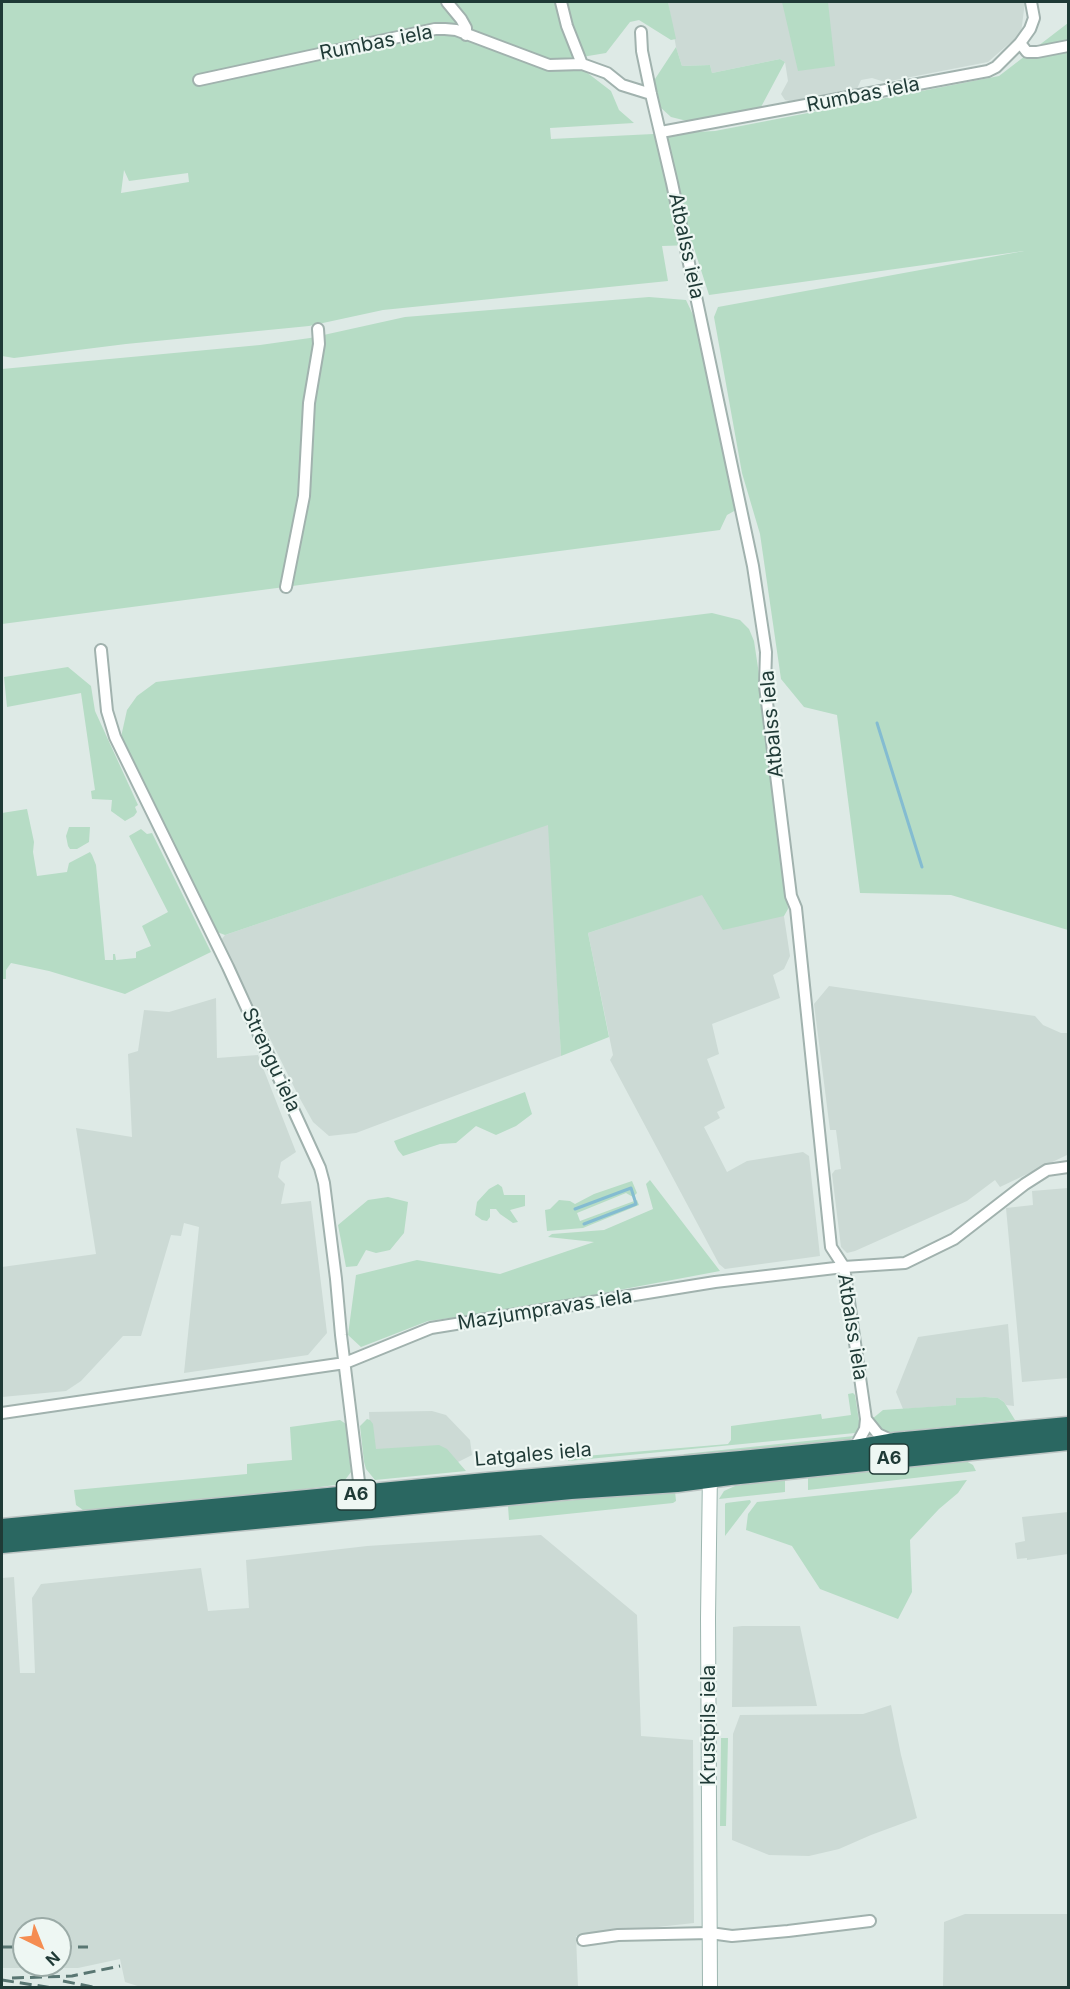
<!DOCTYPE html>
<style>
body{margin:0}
#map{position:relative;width:1070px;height:1989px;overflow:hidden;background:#deeae6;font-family:Inter,sans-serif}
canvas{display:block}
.frame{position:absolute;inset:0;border:3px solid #1f3a36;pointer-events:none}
.north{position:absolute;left:12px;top:1917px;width:60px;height:60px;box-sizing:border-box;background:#eef7f3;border:2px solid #9baba7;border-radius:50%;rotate:137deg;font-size:16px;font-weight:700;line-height:24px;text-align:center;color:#1f3a36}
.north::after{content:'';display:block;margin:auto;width:21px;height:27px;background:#f58d51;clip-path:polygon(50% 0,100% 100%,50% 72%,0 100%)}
</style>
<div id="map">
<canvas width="1070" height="1989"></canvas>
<div class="frame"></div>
<div class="north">N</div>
</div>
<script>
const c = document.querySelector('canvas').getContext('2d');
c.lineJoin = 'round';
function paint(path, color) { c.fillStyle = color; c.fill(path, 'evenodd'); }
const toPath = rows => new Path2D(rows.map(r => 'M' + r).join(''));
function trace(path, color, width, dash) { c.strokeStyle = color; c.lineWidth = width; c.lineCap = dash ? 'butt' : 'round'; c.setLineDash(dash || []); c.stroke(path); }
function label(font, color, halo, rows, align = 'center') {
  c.font = font + ' Inter,sans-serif'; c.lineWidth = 4.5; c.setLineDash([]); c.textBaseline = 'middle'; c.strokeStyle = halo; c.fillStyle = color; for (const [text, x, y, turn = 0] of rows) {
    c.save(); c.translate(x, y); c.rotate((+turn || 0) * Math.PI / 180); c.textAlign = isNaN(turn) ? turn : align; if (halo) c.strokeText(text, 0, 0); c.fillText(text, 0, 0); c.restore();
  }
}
paint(toPath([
 [668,2,1025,2,1021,33,988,62,885,82,872,78,861,80,856,91,789,101,785,100,781,94,788,81,785,62,780,59,712,73,710,65,682,66,676,47],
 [549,824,561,1056,356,1133,329,1136,313,1122,299,1097,221,940,225,935],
 [715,890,783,910,790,956,784,969,773,975,780,998,712,1024,719,1054,707,1059,725,1108,717,1112,720,1118,704,1127,727,1172,747,1161,803,1152,809,1156,820,1256,725,1269,719,1264,610,1060,613,1055,588,933],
 [829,986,1035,1016,1043,1025,1061,1033,1068,1033,1067,1155,1000,1187,995,1180,967,1201,855,1251,847,1253,841,1247,832,1174,835,1170,841,1169,836,1130,830,1130,814,1004],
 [216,998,217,1058,258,1055,296,1152,281,1162,278,1177,285,1184,281,1204,311,1201,327,1333,308,1355,184,1373,199,1227,184,1223,181,1236,171,1235,141,1336,123,1336,81,1381,66,1391,2,1397,2,1267,96,1254,76,1128,132,1137,128,1054,138,1051,144,1010,169,1012],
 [1068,1188,1068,1378,1022,1382,1006,1208,1033,1205,1032,1191],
 [1008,1324,1014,1406,1006,1405,1004,1402,998,1398,985,1397,957,1398,956,1405,903,1409,896,1392,918,1337],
 [432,1411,446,1415,470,1440,472,1455,458,1462,371,1453,369,1412],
 [1068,1512,1068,1554,1027,1560,1027,1558,1017,1559,1015,1543,1025,1541,1022,1517],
 [541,1535,637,1615,641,1736,693,1740,694,1923,576,1936,578,1987,144,1988,125,1982,120,1959,78,1968,2,1968,2,1578,14,1577,20,1673,35,1673,32,1598,41,1584,201,1568,208,1611,249,1608,246,1560,367,1546],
 [24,1929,60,1929,60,1965,24,1965],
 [742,1626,800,1626,817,1706,732,1707,733,1627],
 [891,1705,901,1755,917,1818,871,1835,839,1849,809,1856,769,1855,732,1840,733,1734,740,1715,863,1714],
 [965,1914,1068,1914,1068,1987,943,1987,944,1922]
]), '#ccdad5');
paint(toPath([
 [2,2,668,2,676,39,671,40,639,20,630,22,606,53,582,57,585,71,611,91,619,110,634,123,550,128,551,139,715,131,999,76,1068,23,1068,930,951,895,860,893,837,715,804,707,781,679,760,534,742,473,714,317,718,307,1024,251,709,295,693,245,662,246,668,281,383,310,309,326,126,344,14,358,2,356],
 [124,170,129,181,188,173,189,182,121,193],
 [782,2,828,2,835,66,798,71],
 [676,47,682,66,710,65,712,73,780,59,785,62,761,107,687,121,671,117,660,107,653,82],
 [649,297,686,300,694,317,736,510,727,515,720,530,2,624,2,369,260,345,310,338,405,317],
 [712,613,740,620,749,629,754,641,760,681,788,909,784,916,723,930,702,895,588,933,609,1037,561,1056,548,825,225,935,217,932,121,737,127,710,137,696,156,682],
 [68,667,91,686,95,711,138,805,135,807,137,812,134,816,125,821,111,811,112,800,92,799,91,791,95,790,81,693,7,707,4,677],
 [27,809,34,842,33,852,37,876,67,872,69,863,90,852,92,855,96,865,105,960,113,960,113,954,115,954,116,960,136,958,136,952,151,946,142,926,168,912,129,836,141,829,147,834,152,833,211,952,125,994,49,971,11,963,6,970,6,979,2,979,2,813],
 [69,827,90,827,89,842,77,849,70,849,68,846,66,836],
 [525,1092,532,1114,516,1126,496,1135,476,1126,456,1143,440,1144,403,1156,398,1150,394,1141],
 [650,1180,720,1271,523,1308,428,1321,361,1347,348,1335,356,1275,417,1260,500,1274,594,1242,548,1237,552,1234,604,1230,653,1209,646,1184],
 [632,1181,637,1193,633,1197,626,1193,577,1213,580,1221,637,1200,639,1205,583,1228,547,1231,545,1210,550,1209,559,1200,570,1201,575,1204,594,1194],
 [498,1184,502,1187,504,1195,525,1195,525,1206,510,1210,518,1222,513,1223,500,1214,496,1209,490,1209,490,1217,487,1221,482,1220,475,1215,477,1202,489,1189],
 [388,1197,408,1202,404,1233,390,1250,376,1253,366,1250,357,1266,346,1267,338,1225,368,1200],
 [853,1393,855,1395,860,1427,855,1433,568,1461,569,1457,578,1454,585,1456,728,1444,731,1440,731,1426,821,1414,822,1419,851,1415,848,1394],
 [985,1397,998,1398,1004,1402,1015,1420,885,1433,876,1428,872,1419,883,1410,956,1405,956,1398],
 [367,1419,370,1420,373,1424,376,1449,439,1445,447,1449,466,1471,375,1480,366,1469,364,1462,360,1426],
 [340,1420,346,1424,351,1472,342,1484,277,1493,92,1511,83,1510,76,1505,74,1490,247,1474,247,1464,292,1460,290,1427],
 [854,1436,848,1441,715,1455,700,1454,682,1458,684,1454],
 [966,1461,973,1465,976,1471,808,1490,808,1478,844,1470],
 [775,1480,785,1480,785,1492,719,1499,724,1491,735,1486],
 [967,1480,958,1493,939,1509,910,1540,912,1592,898,1619,820,1589,792,1546,746,1530,748,1514,757,1502],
 [675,1491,676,1501,673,1503,509,1520,508,1506],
 [750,1500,751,1502,725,1536,725,1504,726,1503],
 [721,1738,728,1738,726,1826,720,1826]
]), '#b6dcc5');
trace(toPath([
 [877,723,922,867],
 [575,1209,631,1188,636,1204,584,1224]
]), '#84bcd1', 3);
const street = toPath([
 [447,2,461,19,466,28,466,35],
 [561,2,567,26,582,64],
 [1031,2,1034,18,1030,29,1020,43,1027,52,1037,52,1068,46],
 [641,32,642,51,651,94,672,183,753,566,766,652,765,686,791,896,796,908,831,1247,844,1267,866,1419,865,1429,854,1449],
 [199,80,435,29,445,29,456,30,549,65,582,64,607,73,622,85,651,94],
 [661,132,988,71,996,67,1020,43],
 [286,587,304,496,309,403,319,344,318,329],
 [101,650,107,711,115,737,228,967,320,1168,324,1183,336,1279,341,1335,361,1498],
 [2,1413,345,1363,431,1328,715,1282,844,1267,905,1263,954,1239,1025,1184,1047,1170,1068,1167],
 [866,1419,878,1434,893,1441],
 [583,1940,618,1935,710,1933,732,1936,788,1931,870,1921]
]);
const secondary = toPath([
 [710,1988,708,1618,710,1471]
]);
const highway = toPath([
 [2,1528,486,1482,741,1460,854,1449,894,1442,1068,1426],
 [2,1544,571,1490,677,1483,730,1476,1068,1441]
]);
trace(street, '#a1b2ae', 14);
trace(secondary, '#9db6b0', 16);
trace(highway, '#bcc4c3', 21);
trace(street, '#fff', 10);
trace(secondary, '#fff', 14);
trace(highway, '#2a6761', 18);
trace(toPath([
 [2,1947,24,1947],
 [60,1947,88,1947],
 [12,1978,72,1976,120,1966],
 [2,1980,53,1988],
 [63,1981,98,1988]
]), '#597672', 3, [12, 6]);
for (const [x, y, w] of [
 [889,1459,39],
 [356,1495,39]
]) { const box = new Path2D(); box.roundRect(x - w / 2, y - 15, w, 30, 4.5); c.fillStyle = '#eef7f3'; c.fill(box); trace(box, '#1f3a36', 1.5); }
label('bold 18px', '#1f3a36', null, [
 ["A6",889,1459],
 ["A6",356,1495]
]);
label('20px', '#1f3a36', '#eef7f3', [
 ["Rumbas iela",376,43,-11],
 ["Rumbas iela",863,95,-11],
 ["Atbalss iela",686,246,78],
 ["Atbalss iela",772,724,-95],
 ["Strengu iela",271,1060,65],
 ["Mazjumpravas iela",545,1310,-9],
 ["Atbalss iela",852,1327,81],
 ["Latgales iela",533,1455,-5],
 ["Krustpils iela",709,1725,-90]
]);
</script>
